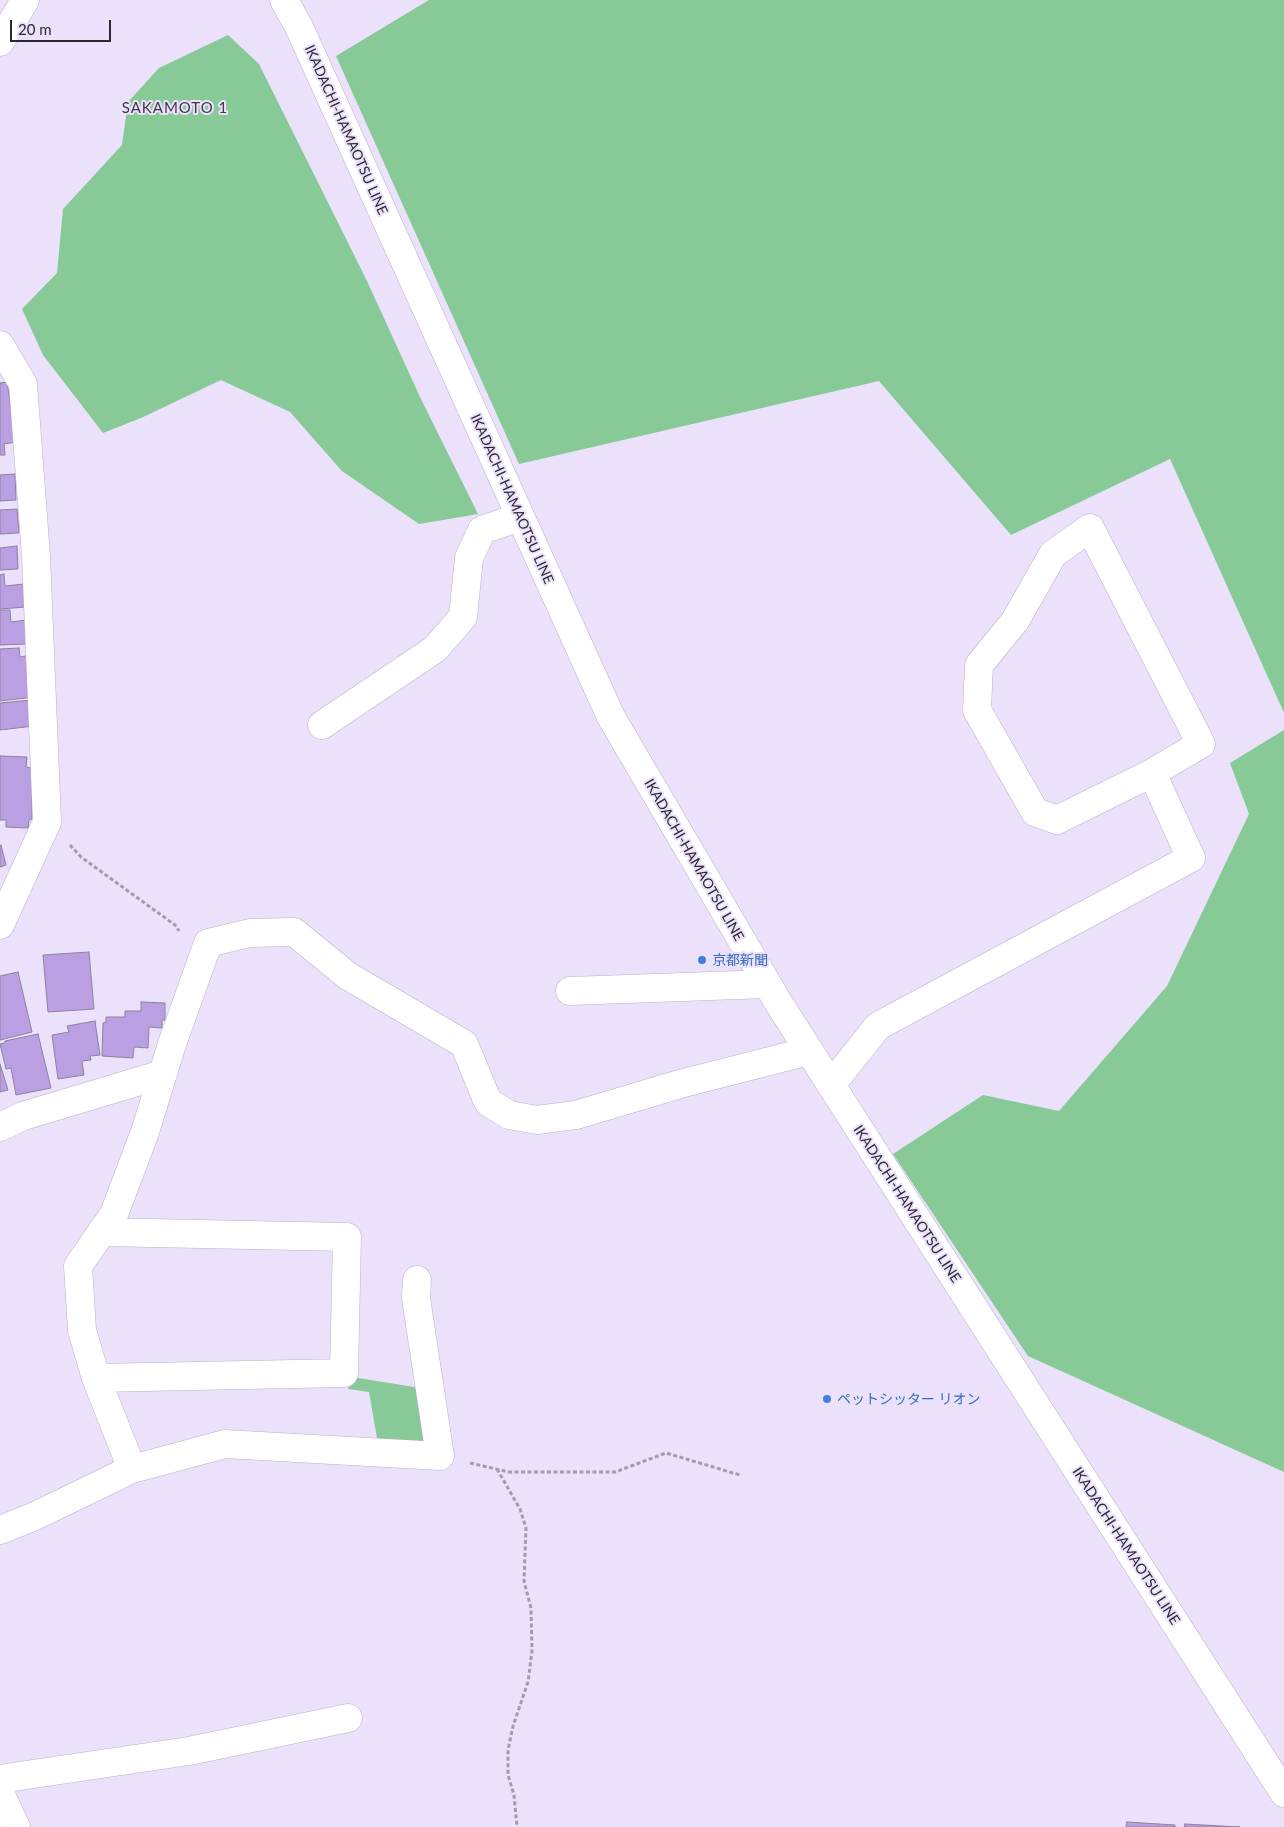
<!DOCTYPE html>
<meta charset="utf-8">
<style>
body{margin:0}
#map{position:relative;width:1284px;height:1827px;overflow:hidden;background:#ebe1fb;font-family:Lato,sans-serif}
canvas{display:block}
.scale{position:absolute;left:10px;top:20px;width:101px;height:22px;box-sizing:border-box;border:2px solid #2c2832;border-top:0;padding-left:6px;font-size:15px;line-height:18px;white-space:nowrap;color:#2c2832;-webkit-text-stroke:4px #ebe1fb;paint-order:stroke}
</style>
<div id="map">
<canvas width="1284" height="1827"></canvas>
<div class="scale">20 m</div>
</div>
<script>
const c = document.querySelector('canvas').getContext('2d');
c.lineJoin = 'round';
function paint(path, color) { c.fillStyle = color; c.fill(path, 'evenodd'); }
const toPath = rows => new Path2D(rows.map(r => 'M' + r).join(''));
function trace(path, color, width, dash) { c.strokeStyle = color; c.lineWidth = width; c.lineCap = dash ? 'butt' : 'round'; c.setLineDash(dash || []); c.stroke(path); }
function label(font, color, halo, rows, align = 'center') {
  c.font = font + ' Lato,"Noto Sans JP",sans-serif'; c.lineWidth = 4; c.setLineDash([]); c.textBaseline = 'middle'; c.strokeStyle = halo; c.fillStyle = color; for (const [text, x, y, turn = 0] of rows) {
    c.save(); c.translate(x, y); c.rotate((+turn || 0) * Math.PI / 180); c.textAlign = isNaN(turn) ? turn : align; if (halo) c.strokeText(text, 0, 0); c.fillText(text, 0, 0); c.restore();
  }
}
paint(toPath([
 [429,0,1284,0,1284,713,1170,459,1011,535,879,381,519,464,336,56],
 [228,35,259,64,367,281,420,397,478,514,419,524,342,471,290,412,221,380,141,418,103,433,43,355,22,309,57,273,63,209,122,145,128,102,159,68],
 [1284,730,1284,1472,1028,1356,893,1154,983,1095,1059,1111,1167,986,1249,814,1230,763],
 [352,1377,420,1388,427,1446,378,1444,369,1392,348,1389]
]), '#87c997');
const building = toPath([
 [7,382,16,442,4,444,5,455,0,455,0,383,7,382],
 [15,474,16,500,0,501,0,475,15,474],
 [17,509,19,533,0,534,0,510,17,509],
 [17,546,18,569,0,570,0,548,17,546],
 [4,574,5,586,24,584,26,607,0,609,0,575,4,574],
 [0,610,10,610,11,622,26,620,27,644,0,645,0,610],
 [19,648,20,657,31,655,34,697,0,701,0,649,19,648],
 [32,700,34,726,0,730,0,703,32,700],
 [0,756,27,757,26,767,32,768,32,819,29,820,28,828,6,827,6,820,0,820,0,756],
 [1,845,6,865,0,867,0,846,1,845],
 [89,952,94,1009,48,1012,43,955,89,952],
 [18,972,32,1032,0,1040,0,976,18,972],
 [141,1002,165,1003,165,1020,162,1020,162,1028,149,1027,148,1048,134,1047,133,1058,102,1056,103,1023,106,1022,106,1017,125,1017,125,1011,141,1011,141,1002],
 [95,1021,100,1055,90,1056,91,1060,82,1061,84,1075,58,1079,52,1035,69,1032,67,1026,95,1021],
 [38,1034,51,1088,16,1095,11,1068,6,1069,0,1044,5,1043,5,1041,38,1034],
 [0,1064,8,1090,0,1092,0,1064],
 [1127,1822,1175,1825,1175,1827,1126,1827,1127,1822],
 [1185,1824,1240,1827,1184,1827,1185,1824]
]);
paint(building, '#ba9fe2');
trace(building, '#8c839b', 1);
const minor = toPath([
 [0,42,25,0],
 [0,345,23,384,36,556,47,822,0,925],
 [322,725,435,649,463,617,469,558,482,530,520,517],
 [570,991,767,984],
 [831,1085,878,1026,1191,858,1152,773,1057,820,1035,812,977,710,979,665,1015,621,1053,554,1090,528,1201,744,1152,773],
 [0,1127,23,1116,163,1074],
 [96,1378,344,1373,347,1237,101,1232],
 [132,1469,96,1378,82,1330,78,1266,114,1214,145,1132,172,1044,208,943,250,933,294,932,348,976,464,1044,488,1102,509,1115,537,1120,576,1115,680,1084,809,1051],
 [0,1530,35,1516,132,1469,225,1444,440,1456,416,1298,417,1280],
 [0,1779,189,1751,348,1718],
 [0,1793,16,1827]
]);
const primary = toPath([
 [284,0,299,27,611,717,778,1002,1284,1793]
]);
trace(minor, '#bab0c9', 29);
trace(primary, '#bab0c9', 29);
trace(toPath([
 [70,845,81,857,175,925,179,931],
 [470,1463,509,1472,615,1472,666,1453,740,1475],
 [497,1469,520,1509,526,1528,524,1581,531,1608,532,1651,528,1682,513,1726,508,1750,508,1775,514,1795,517,1827]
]), '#a29bae', 3, [4, 2.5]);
trace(minor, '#fff', 28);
trace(primary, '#fff', 28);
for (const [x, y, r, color] of [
 [702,960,5,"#3f7fe0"],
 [827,1399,5,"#3f7fe0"]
]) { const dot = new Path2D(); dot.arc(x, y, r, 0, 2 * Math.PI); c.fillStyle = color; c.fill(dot); trace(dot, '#ebe1fb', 2); }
label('14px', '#2c2832', '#ebe1fb', [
 ["IKADACHI-HAMAOTSU LINE",346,130,66],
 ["IKADACHI-HAMAOTSU LINE",512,499,66],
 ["IKADACHI-HAMAOTSU LINE",694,860,60],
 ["IKADACHI-HAMAOTSU LINE",907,1204,57],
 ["IKADACHI-HAMAOTSU LINE",1126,1546,57]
]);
label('14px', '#366cbe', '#ebe1fb', [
 ["京都新聞",712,960],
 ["ペットシッター リオン",837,1399]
], 'left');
c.letterSpacing = '1px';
label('15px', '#3e364a', '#ebe1fb', [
 ["SAKAMOTO 1",175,108]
]);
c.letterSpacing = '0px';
</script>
